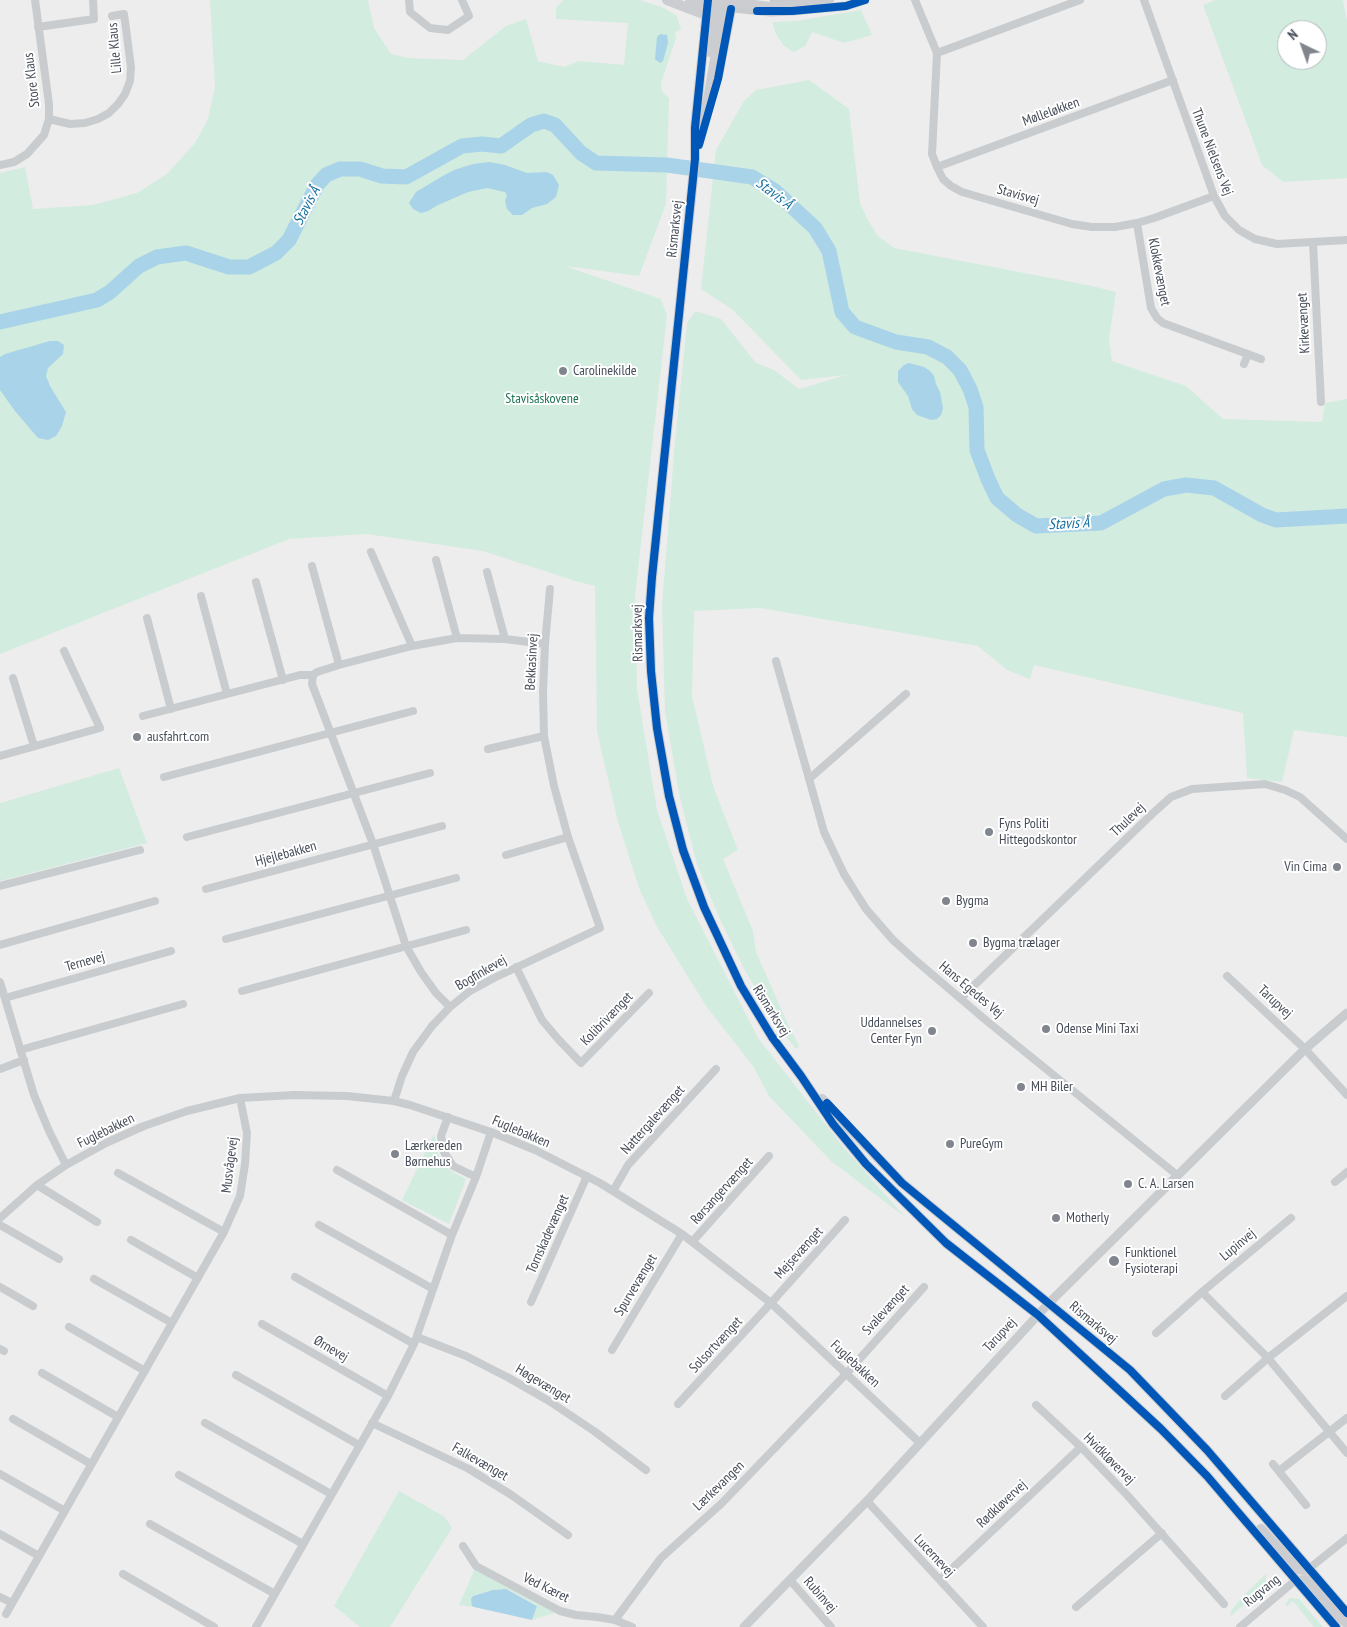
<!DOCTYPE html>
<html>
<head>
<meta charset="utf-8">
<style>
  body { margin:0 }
  #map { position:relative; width:1347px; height:1627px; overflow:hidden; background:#eeeded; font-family:"PT Sans Narrow",sans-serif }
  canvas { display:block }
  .north { position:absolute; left:1277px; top:20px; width:50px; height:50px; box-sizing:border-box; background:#fff; border:1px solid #b5b8bd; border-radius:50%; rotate:318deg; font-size:14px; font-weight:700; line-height:20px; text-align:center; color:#464d59 }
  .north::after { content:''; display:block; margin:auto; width:18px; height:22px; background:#81858d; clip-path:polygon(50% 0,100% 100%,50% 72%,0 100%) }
</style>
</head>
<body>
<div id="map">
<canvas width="1347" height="1627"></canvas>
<div class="north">N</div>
</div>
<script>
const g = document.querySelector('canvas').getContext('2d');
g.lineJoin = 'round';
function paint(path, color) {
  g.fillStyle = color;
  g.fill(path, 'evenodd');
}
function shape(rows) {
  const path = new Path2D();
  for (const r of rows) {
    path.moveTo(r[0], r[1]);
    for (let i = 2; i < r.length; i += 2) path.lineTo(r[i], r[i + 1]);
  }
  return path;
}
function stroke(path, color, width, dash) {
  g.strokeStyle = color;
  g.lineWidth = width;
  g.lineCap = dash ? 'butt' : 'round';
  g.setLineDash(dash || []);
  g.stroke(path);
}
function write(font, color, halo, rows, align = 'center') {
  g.font = font + ' "PT Sans Narrow",sans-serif';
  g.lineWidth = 4;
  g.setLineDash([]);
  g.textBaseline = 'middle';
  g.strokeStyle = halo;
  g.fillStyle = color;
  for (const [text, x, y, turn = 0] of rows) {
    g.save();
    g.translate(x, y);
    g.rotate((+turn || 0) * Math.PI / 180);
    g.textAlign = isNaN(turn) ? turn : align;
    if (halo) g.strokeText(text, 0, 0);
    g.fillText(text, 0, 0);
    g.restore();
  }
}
const green = shape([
  [210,0,368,0,374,28,391,54,408,58,463,60,506,26,526,19,538,61,564,67,578,61,624,65,628,23,556,19,556,8,563,0,640,0,662,7,676,15,681,29,675,32,676,38,661,83,662,91,669,98,666,204,639,276,565,266,661,299,667,316,635,596,637,689,657,810,687,899,758,1038,844,1148,905,1217,831,1161,769,1096,753,1066,706,1006,656,925,639,888,618,822,597,731,595,586,575,581,483,551,367,534,289,539,0,654,0,173,25,167,33,209,93,205,137,193,167,174,195,143,208,119,215,86],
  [1216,0,1343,0,1347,21,1347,178,1283,182,1262,165,1203,5],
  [1287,30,1317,30,1317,60,1287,60],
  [861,10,872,35,844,43,812,32,805,46,794,52,784,46,776,34,772,22,796,21],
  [809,80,849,109,860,203,868,220,878,236,894,248,1092,286,1116,292,1109,338,1112,361,1186,386,1223,419,1322,422,1325,403,1347,399,1347,737,1294,730,1282,782,1247,778,1243,713,1034,665,1030,679,1007,670,978,646,760,608,694,611,692,696,713,786,738,850,723,859,753,931,756,952,786,1020,799,1046,796,1049,784,1034,744,969,719,917,697,864,680,798,665,712,662,605,675,442,687,323,695,311,721,319,756,363,774,370,799,389,846,375,801,380,733,310,701,289,716,150,744,101,756,90],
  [119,768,147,843,0,881,0,803],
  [434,1134,438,1153,445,1167,456,1174,466,1179,449,1224,402,1200],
  [399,1491,445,1517,452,1528,390,1627,360,1627,334,1606],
  [476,1566,560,1611,532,1620,537,1605,506,1589,493,1590,473,1596,472,1605,474,1607,459,1605],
  [1266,1574,1266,1585,1231,1616,1230,1615,1231,1611,1243,1596],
  [1290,1598,1299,1599,1323,1627,1314,1627,1293,1601,1287,1606,1285,1604]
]);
const water = shape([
  [660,34,667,35,668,43,663,61,660,63,655,59,657,37],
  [490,162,505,165,527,173,547,172,553,175,559,185,556,197,547,204,532,208,522,215,513,215,507,209,505,201,507,196,505,192,487,188,468,192,438,205,428,211,421,213,413,209,409,203,416,192,441,177,454,170,473,164],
  [50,341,58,341,64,345,63,354,48,368,46,376,50,386,66,412,62,426,56,436,48,440,38,438,15,411,0,390,0,357,5,354],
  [909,363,924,367,930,371,934,376,936,384,940,392,943,408,941,415,937,419,931,420,917,415,912,409,908,396,898,382,898,371,904,365],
  [506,1589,537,1606,532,1620,474,1607,472,1606,471,1599,473,1596,493,1590]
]);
const river = shape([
  [0,322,97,300,110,292,139,266,157,257,186,253,229,267,249,267,276,253,289,240,317,185,326,175,340,169,360,169,382,176,406,177,462,146,482,144,501,146,531,125,544,121,555,125,581,153,596,163,667,165,752,177,775,191,815,228,829,251,842,312,855,327,896,342,928,347,947,357,960,370,970,389,976,407,977,450,988,479,997,498,1017,515,1036,526,1101,523,1164,489,1186,485,1214,488,1262,515,1276,520,1347,516]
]);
const minor = shape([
  [409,0,410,12,430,28,448,30,469,16,462,0],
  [915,0,937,53,932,154,937,167,943,179,951,186,962,192,1072,224,1092,227,1115,227,1137,223,1154,218,1214,196],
  [1144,0,1214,196,1225,216,1239,230,1255,239,1277,244,1347,240],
  [38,27,94,19,93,0],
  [937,53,1080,0],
  [49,119,70,124,85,123,98,119,109,113,118,104,125,94,130,81,131,67,124,14,112,16],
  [0,165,14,162,27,154,44,135,49,119,49,104,35,0],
  [937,167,1173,80],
  [1137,223,1151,308,1157,318,1163,323,1261,359],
  [1313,243,1321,402],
  [1244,364,1248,354],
  [371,552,412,646],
  [436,560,457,638],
  [312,566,339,665],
  [487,572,505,639],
  [256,582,283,680],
  [201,596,227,694],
  [147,618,171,709],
  [776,661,824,832,844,874,866,909,893,940,914,959,988,1022,1177,1175],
  [13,678,34,746],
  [143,716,300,675,313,675],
  [488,749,544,736],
  [0,756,100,728,64,651],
  [164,777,413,711],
  [809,779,906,694],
  [187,837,430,773],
  [506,855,568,837],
  [0,886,140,850],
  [206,889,442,826],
  [226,939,456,878],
  [0,945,155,901],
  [516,967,542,1020,558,1039,581,1063,649,993],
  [1227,976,1305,1049,1347,1095],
  [0,982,34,1095,49,1131,66,1165],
  [242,991,466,930],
  [5,998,171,951],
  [961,998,1152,814,1171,797,1192,789,1265,784,1285,790,1300,797,1347,839],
  [450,1007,436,993,421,972,406,946,373,844,312,684,313,675,317,672,339,665,412,646,457,638,505,639,545,644],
  [20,1050,183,1004],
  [0,1069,24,1060],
  [394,1101,402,1076,413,1052,432,1026,450,1007,470,991,494,978,600,928,568,837,554,786,544,736,543,692,545,644,550,589],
  [448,1117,441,1136,444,1152,453,1166,476,1177],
  [337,1170,452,1235],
  [118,1173,224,1232],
  [1335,1182,1347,1172],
  [37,1185,97,1222],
  [613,1191,628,1165,716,1069],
  [0,1218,37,1185,66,1165,108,1142,144,1126,187,1111,240,1098,294,1095,347,1096,394,1101,410,1105,491,1132,535,1150,600,1183,682,1234,771,1303,920,1443],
  [0,1225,59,1259],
  [319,1225,433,1289],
  [131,1240,198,1278],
  [692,1242,769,1156],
  [295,1277,414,1344],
  [94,1279,172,1323],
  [0,1287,33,1306],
  [1202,1292,1268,1358,1347,1453],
  [531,1302,587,1176],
  [262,1324,388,1396],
  [69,1327,145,1371],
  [1156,1333,1202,1292,1291,1218],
  [417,1337,466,1356,509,1378,549,1401,594,1431,646,1470],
  [0,1349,4,1351],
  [612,1350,682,1234],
  [42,1373,118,1417],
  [236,1375,359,1445],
  [1225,1396,1268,1358,1347,1296],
  [678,1404,771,1303,845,1220],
  [1036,1405,1081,1447,1127,1495,1224,1604],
  [13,1419,91,1464],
  [205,1423,331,1494],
  [372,1423,469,1469,510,1494,568,1535],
  [1273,1464,1306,1505],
  [1279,1471,1347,1418],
  [0,1474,65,1511],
  [179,1475,303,1544],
  [867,1501,983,1627],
  [150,1524,275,1594],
  [0,1534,39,1556],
  [463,1546,476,1566,560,1611,576,1615,597,1617,615,1620,632,1627],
  [1306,1571,1347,1538],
  [123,1574,214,1627],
  [790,1580,831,1627],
  [940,1580,1081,1447],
  [0,1597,12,1603],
  [1076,1607,1162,1533],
  [6,1614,224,1232,240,1196,245,1164,247,1133,240,1098],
  [615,1620,661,1558,722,1503,847,1373,924,1287],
  [256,1627,388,1396,414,1344,452,1235,476,1177,491,1132],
  [1240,1627,1297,1579]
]);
const tertiary = shape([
  [774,0,809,0],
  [725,7,770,12,792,11,846,6,865,0],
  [744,1627,867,1501,1049,1303,1305,1049,1347,1013]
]);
const secondary = shape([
  [667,0,706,15],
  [690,0,707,4,723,1,770,7,796,6,829,0],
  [708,0,695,128,695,159,652,577,649,618,651,671,657,728,669,796,683,850,704,907,741,986,772,1037,801,1076,833,1124,866,1164,946,1243,1038,1315,1161,1429,1207,1476,1336,1627],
  [710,52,713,23,713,0],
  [718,76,731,9],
  [699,141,707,105,721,24,723,0],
  [822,1099,902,1183,1130,1370,1207,1450,1347,1613],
  [1261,1529,1297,1569,1304,1570,1309,1568],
  [1295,1581,1306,1580,1347,1624]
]);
const cycleway = shape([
  [708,0,695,128,695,159,652,577,649,618,651,671,657,728,669,796,683,850,704,907,741,986,772,1037,801,1076,833,1124,866,1164,946,1243,1038,1315,1161,1429,1207,1476,1336,1627],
  [757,11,792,11,846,6,865,0],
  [699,145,718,79,731,9],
  [827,1103,902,1183,1130,1370,1207,1450,1347,1613]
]);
const markers = [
  [563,371,5,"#81858d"],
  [137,737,5,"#81858d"],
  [989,832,5,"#81858d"],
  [1337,867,5,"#81858d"],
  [946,901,5,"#81858d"],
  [973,943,5,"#81858d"],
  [1046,1029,5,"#81858d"],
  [932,1031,5,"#81858d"],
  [1021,1087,5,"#81858d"],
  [950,1144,5,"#81858d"],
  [395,1154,5,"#81858d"],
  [1128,1184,5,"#81858d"],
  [1056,1218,5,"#81858d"],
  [1114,1261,6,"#81858d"]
];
const streetNames = [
  ["Lille Klaus",115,48,-95],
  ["Store Klaus",32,80,-97],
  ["Mølleløkken",1051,112,-20],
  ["Thune Nielsens Vej",1212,152,69],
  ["Stavisvej",1018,195,16],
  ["Rismarksvej",675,229,-84],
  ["Klokkevænget",1159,272,79],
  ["Kirkevænget",1304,323,-93],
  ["Rismarksvej",638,633,-91],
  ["Bekkasinvej",532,662,-87],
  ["Thulevej",1128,820,-44],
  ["Hjejlebakken",286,854,-15],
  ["Ternevej",85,962,-16],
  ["Bogfinkevej",481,973,-30],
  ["Hans Egedes Vej",971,990,40],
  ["Tarupvej",1275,1002,43],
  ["Rismarksvej",771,1011,58],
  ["Kolibrivænget",607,1019,-46],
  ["Nattergalevænget",653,1120,-48],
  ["Fuglebakken",106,1131,-26],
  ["Fuglebakken",521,1132,23],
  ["Musvågevej",230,1165,-83],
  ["Rørsangervænget",722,1191,-48],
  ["Tornskadevænget",548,1234,-66],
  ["Lupinvej",1238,1245,-40],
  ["Mejsevænget",799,1253,-48],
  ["Spurvevænget",636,1285,-59],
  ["Svalevænget",886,1310,-48],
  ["Rismarksvej",1093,1323,40],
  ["Tarupvej",1000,1335,-47],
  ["Solsortvænget",716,1345,-47],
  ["Ørnevej",331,1349,30],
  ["Fuglebakken",855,1364,43],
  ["Høgevænget",543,1384,31],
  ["Hvidkløvervej",1109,1459,45],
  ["Falkevænget",480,1462,30],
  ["Lærkevangen",719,1486,-44],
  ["Rødkløvervej",1002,1504,-43],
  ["Lucernevej",934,1556,47],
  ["Ved Kæret",546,1588,26],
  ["Rugvang",1262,1591,-39],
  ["Rubinvej",820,1595,49]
];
const poiNames = [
  ["Carolinekilde",573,371],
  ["ausfahrt.com",147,737],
  ["Fyns Politi",999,824],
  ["Hittegodskontor",999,840],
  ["Vin Cima",1327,867,"right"],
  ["Bygma",956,901],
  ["Bygma trælager",983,943],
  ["Uddannelses",922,1023,"right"],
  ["Center Fyn",922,1039,"right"],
  ["Odense Mini Taxi",1056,1029],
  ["MH Biler",1031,1087],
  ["PureGym",960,1144],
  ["Lærkereden",405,1146],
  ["Børnehus",405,1162],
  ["C. A. Larsen",1138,1184],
  ["Motherly",1066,1218],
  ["Funktionel",1125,1253],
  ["Fysioterapi",1125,1269]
];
const parkNames = [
  ["Stavisåskovene",542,399]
];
const waterNames = [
  ["Stavis Å",774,194,37],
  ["Stavis Å",307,206,-62],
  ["Stavis Å",1069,524,-3]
];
paint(green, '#d2ecdf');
paint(water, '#a9d3e8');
stroke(river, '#a9d3e8', 15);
stroke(minor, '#c9ccce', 8);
stroke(tertiary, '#c9ccce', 9);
stroke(secondary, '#cbcdd0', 10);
stroke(cycleway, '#0057b8', 8);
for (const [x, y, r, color] of markers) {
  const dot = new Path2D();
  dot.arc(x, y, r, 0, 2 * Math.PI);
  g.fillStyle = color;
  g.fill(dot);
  stroke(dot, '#fff', 2);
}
write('14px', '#464d59', '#fff', streetNames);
write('14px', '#464d59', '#fff', poiNames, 'left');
write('14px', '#1c7553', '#fff', parkNames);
write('italic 15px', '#146f9d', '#fff', waterNames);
</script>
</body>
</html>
